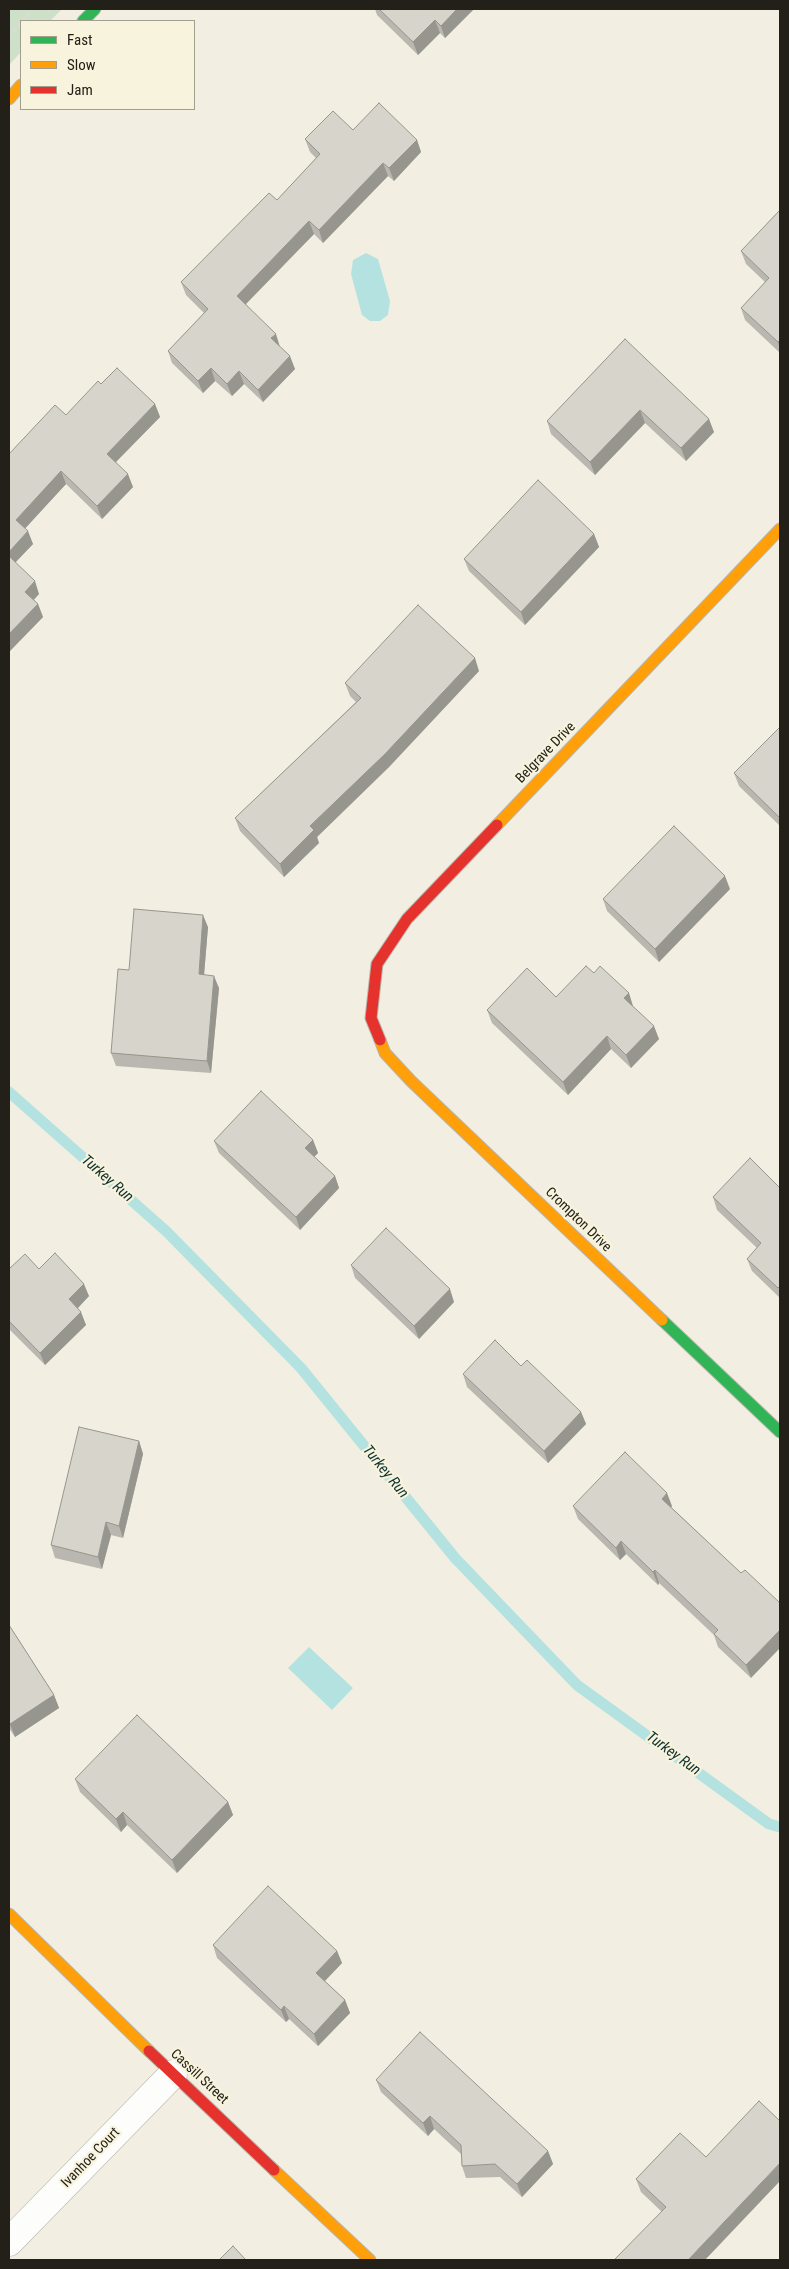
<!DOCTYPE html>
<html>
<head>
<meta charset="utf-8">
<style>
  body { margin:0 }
  #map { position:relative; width:789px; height:2269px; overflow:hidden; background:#f2efe2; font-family:"Roboto Condensed",sans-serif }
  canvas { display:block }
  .frame { position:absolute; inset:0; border:10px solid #222018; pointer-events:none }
  .legend { position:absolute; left:20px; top:20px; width:175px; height:90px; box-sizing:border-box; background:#f8f3dc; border:1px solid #a29f8e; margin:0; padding:6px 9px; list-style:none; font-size:15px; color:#222018 }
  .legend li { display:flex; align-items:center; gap:10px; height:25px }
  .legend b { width:25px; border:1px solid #a29f8e }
</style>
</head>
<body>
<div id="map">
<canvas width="789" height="2269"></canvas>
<div class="frame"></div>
<ul class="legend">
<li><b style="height:6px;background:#30b455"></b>Fast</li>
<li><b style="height:6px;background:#ff9f0a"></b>Slow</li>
<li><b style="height:6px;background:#e5322d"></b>Jam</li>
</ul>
</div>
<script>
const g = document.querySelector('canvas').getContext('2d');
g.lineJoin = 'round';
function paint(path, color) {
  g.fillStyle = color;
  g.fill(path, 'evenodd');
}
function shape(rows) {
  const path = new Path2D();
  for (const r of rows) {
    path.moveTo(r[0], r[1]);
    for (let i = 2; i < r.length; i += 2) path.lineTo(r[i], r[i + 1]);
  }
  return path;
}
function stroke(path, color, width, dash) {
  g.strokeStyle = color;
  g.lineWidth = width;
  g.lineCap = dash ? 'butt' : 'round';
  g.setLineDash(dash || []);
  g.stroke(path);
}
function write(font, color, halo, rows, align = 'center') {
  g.font = font + ' "Roboto Condensed",sans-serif';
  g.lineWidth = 4.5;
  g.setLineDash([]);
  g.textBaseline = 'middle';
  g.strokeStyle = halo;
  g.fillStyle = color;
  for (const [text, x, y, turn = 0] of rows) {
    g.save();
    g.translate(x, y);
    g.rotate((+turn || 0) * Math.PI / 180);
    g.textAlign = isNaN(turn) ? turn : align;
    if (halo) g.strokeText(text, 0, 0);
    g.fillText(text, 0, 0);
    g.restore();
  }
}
const green = shape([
  [9,9,62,9,50,21,21,21,21,52,9,65]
]);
const water = shape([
  [366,253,378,259,390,301,388,315,380,321,370,321,362,315,351,274,353,260],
  [309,1647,353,1688,332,1710,288,1668]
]);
const stream = shape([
  [9,1092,166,1231,301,1368,455,1558,577,1685,769,1824,780,1827]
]);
const path = shape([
  [23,21,34,9],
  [9,36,21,23]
]);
const street = shape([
  [9,2242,173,2074]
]);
const fast = shape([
  [83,21,95,9],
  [662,1320,780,1432]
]);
const slow = shape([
  [9,99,21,85],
  [497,825,780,529],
  [380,1040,385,1053,411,1081,662,1320],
  [9,1914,149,2051],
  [274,2170,370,2260]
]);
const jam = shape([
  [380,1040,371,1018,377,964,407,919,497,825],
  [149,2051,274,2170]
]);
const wall = shape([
  [375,9,474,9,445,38,440,33,418,55,377,15],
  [353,130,417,140,421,152,394,181,388,176,323,243,314,234,246,304,280,347,295,369,263,402,244,384,232,396,215,381,203,393,172,363,168,351,204,313,186,295,181,282,277,200,316,158,310,152,305,139],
  [780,210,780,353,745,320,741,308,765,282,746,264,741,251],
  [625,339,714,432,686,461,645,423,595,475,551,434,547,421],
  [101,384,155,404,160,417,116,462,133,487,102,519,66,484,25,528,33,544,15,563,39,594,34,600,38,604,43,617,9,652,9,454,66,415],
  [594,534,599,547,525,625,469,571,464,559],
  [479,671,389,767,317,837,319,843,284,877,240,831,235,818,356,702,350,696,345,683],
  [780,727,780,826,739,786,734,773],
  [730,889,659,962,607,911,603,899],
  [208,927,204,975,219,988,211,1073,116,1066,111,1053,129,970],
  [594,973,633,1006,633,1007,659,1039,631,1068,611,1049,568,1095,492,1023,487,1010,556,997],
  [313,1140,318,1153,314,1157,335,1176,339,1188,300,1230,219,1153,214,1141],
  [780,1188,780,1298,752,1271,747,1259,757,1248,717,1210,713,1197],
  [351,1265,454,1302,419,1339,355,1278],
  [9,1269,39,1269,89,1296,78,1308,86,1325,45,1365,9,1329],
  [521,1366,581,1412,586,1424,548,1463,467,1387,463,1374],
  [139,1441,143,1454,123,1538,111,1535,102,1569,55,1558,51,1545],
  [573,1506,672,1506,671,1507,741,1573,751,1678,718,1647,714,1635,659,1583,658,1585,626,1554,620,1560,578,1519],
  [9,1625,54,1695,59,1708,15,1737,9,1728],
  [75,1779,228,1802,233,1815,177,1873,127,1825,121,1832,80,1792],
  [213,1945,337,1951,342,1963,325,1981,345,2000,350,2013,318,2046,289,2019,286,2022,217,1958],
  [376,2080,548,2151,553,2164,522,2197,500,2177,466,2178,462,2166,461,2154,434,2129,428,2136,381,2092],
  [680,2133,705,2260,661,2211,641,2192,636,2179]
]);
const shadedWall = shape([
  [457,9,474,9,445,38,441,26],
  [435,20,440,33,418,55,413,42],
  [417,140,421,152,394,181,389,168],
  [383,163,388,176,323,243,319,230],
  [309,221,314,234,241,309,237,296],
  [276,334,280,347,271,338],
  [780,340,780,350,778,342],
  [290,356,295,369,263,402,258,390],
  [211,368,215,381,203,393,198,381],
  [239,371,244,384,232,396,227,384],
  [155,404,160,417,111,467,107,454],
  [640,410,645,423,595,475,590,462],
  [709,419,714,432,686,461,681,448],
  [61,471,66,484,21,533,16,520],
  [128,474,133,487,102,519,97,506],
  [28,531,33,544,11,567,9,560,9,552],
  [594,534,599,547,525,625,521,612],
  [35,581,39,594,29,604,25,592],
  [38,604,43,617,9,652,9,634],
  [475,658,479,671,389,767,317,837,319,843,284,877,280,864,310,826],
  [725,876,730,889,659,962,655,949],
  [203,915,208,927,203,987,199,974],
  [214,976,219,988,211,1073,207,1061],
  [629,993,633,1006,629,1011,624,998],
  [654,1026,659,1039,631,1068,626,1055],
  [607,1036,611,1049,568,1095,563,1082],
  [313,1140,318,1153,310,1161,305,1148],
  [335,1176,339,1188,300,1230,296,1217],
  [84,1284,89,1296,74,1312,69,1299],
  [450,1289,454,1302,419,1339,414,1326],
  [81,1312,86,1325,45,1365,40,1353],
  [581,1412,586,1424,548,1463,544,1451],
  [139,1441,143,1454,123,1538,119,1526],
  [667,1493,672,1506,667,1512,662,1499],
  [106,1522,111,1535,102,1569,98,1557],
  [621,1541,626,1554,620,1560,616,1548],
  [655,1570,659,1583,658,1585,653,1572],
  [780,1630,780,1648,751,1678,746,1665],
  [54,1695,59,1708,15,1737,10,1724],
  [228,1802,233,1815,177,1873,172,1860],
  [123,1812,127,1825,121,1832,116,1819],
  [337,1951,342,1963,321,1985,316,1973],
  [345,2000,350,2013,318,2046,314,2034],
  [284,2006,289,2019,286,2022,281,2010],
  [430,2116,434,2129,428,2136,423,2123],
  [548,2151,553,2164,522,2197,517,2184],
  [780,2163,780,2181,705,2260,688,2260]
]);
const building = shape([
  [379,9,457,9,441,26,435,20,413,42,379,9],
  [379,103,417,140,389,168,383,163,319,230,309,221,237,296,276,334,271,338,290,356,258,390,239,371,227,384,211,368,198,381,168,351,208,309,181,282,269,193,277,200,320,154,305,139,333,111,353,130,379,103],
  [780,210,780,340,778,342,741,308,769,278,741,251,780,210],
  [625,339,709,419,681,448,640,410,590,462,547,421,625,339],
  [117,368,155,404,107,454,128,474,97,506,61,471,16,520,28,531,9,552,9,454,55,405,66,415,98,381,101,384,117,368],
  [538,480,594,534,521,612,464,559,538,480],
  [9,556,35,581,25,592,38,604,9,634,9,556],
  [418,605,475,658,385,754,310,826,314,830,280,864,235,818,361,698,345,683,418,605],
  [780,727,780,818,734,773,780,727],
  [674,826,725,876,655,949,603,899,674,826],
  [134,909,203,915,199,974,214,976,207,1061,111,1053,118,969,129,970,134,909],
  [586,966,594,973,600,966,629,993,624,998,654,1026,626,1055,607,1036,563,1082,487,1010,527,968,556,997,586,966],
  [261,1091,313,1140,305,1148,335,1176,296,1217,214,1141,261,1091],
  [750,1158,780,1188,780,1286,778,1288,747,1259,761,1243,713,1197,750,1158],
  [386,1228,450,1289,414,1326,351,1265,386,1228],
  [55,1253,84,1284,69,1299,81,1312,40,1353,9,1321,9,1269,25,1254,39,1269,55,1253],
  [495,1340,521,1366,527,1360,581,1412,544,1451,463,1374,495,1340],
  [79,1427,139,1441,119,1526,106,1522,98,1557,51,1545,79,1427],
  [625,1452,667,1493,662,1499,741,1573,745,1570,780,1603,780,1630,746,1665,714,1634,718,1630,655,1570,653,1572,621,1541,616,1548,573,1506,625,1452],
  [9,1625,54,1695,10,1724,9,1722,9,1625],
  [137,1715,228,1802,172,1860,123,1812,116,1819,75,1779,137,1715],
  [268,1886,337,1951,316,1973,345,2000,314,2034,284,2006,281,2010,213,1945,268,1886],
  [420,2032,548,2151,517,2184,495,2164,462,2166,461,2145,430,2116,423,2123,376,2080,420,2032],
  [759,2101,780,2121,780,2163,688,2260,614,2260,666,2207,636,2179,680,2133,706,2157,759,2101],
  [233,2246,246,2260,219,2260,233,2246]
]);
const streetNames = [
  ["Belgrave Drive",546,753,-46],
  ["Crompton Drive",578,1220,44],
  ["Cassill Street",199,2077,43],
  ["Ivanhoe Court",91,2158,-46]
];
const waterNames = [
  ["Turkey Run",107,1179,41],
  ["Turkey Run",385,1472,51],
  ["Turkey Run",673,1754,36]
];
paint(green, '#cee0c7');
paint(water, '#b4e2e0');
stroke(stream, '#b4e2e0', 11);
stroke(street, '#b8b6ac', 29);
stroke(fast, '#b8b6ac', 13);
stroke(slow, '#b8b6ac', 13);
stroke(jam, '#b8b6ac', 13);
stroke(path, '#dbdbd7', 3, [4, 2.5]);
stroke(street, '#fdfdfb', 28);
stroke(fast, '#30b455', 11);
stroke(slow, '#ff9f0a', 11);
stroke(jam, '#e5322d', 11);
paint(wall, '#b9b7af');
paint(shadedWall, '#96958e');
paint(building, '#d7d5cb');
stroke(building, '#96958e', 1);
write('14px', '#222018', '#f8f3dc', streetNames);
write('italic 15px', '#0d3031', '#f8f3dc', waterNames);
</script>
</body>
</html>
